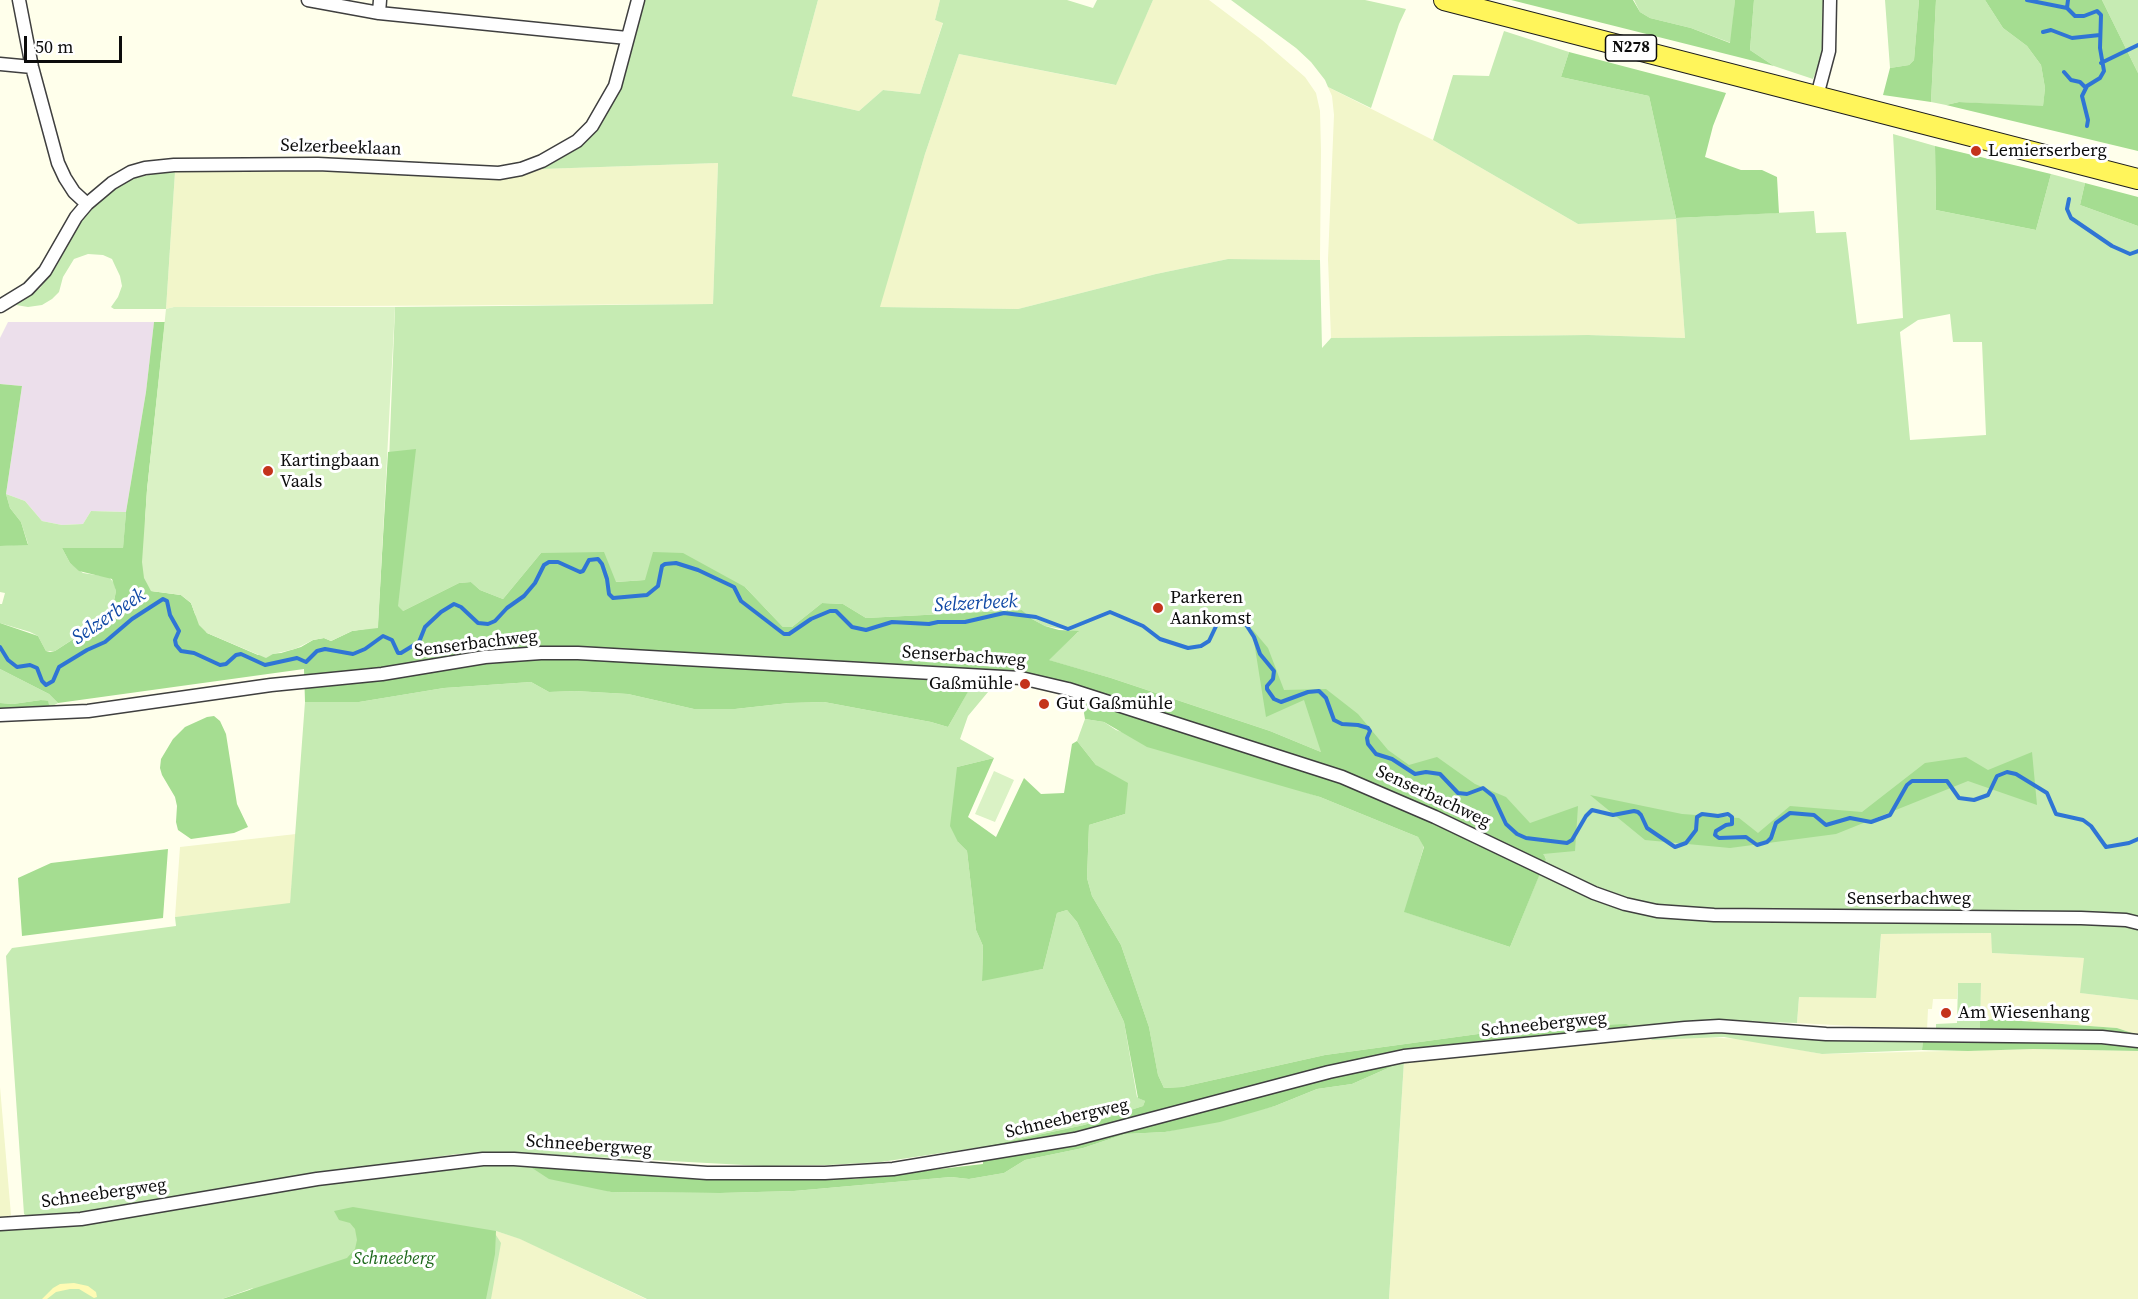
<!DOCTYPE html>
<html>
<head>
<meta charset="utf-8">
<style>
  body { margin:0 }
  #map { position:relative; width:2138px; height:1299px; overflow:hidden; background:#ffffeb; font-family:"Source Serif 4",serif }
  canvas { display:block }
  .scale { position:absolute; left:24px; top:36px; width:98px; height:27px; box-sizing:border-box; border:3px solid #0c0c0c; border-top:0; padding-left:8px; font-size:18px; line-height:21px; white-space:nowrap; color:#0c0c0c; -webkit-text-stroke:4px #fff; paint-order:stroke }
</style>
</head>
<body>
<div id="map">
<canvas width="2138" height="1299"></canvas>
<div class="scale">50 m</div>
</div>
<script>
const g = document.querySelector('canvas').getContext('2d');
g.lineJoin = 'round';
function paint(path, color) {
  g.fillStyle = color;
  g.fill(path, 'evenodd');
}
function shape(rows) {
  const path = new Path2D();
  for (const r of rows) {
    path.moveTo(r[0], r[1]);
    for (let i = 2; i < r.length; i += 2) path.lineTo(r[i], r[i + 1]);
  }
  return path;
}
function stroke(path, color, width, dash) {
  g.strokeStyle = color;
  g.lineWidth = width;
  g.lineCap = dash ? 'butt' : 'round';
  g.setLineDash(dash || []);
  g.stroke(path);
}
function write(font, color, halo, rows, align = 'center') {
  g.font = font + ' "Source Serif 4",serif';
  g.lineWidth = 6;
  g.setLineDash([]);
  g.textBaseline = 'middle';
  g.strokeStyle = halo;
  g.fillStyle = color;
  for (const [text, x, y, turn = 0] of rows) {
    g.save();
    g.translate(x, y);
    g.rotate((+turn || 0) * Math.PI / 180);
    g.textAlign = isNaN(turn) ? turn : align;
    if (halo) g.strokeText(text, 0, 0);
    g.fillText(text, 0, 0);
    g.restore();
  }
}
const industrial = shape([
  [8,322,154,322,146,392,126,512,91,511,83,524,62,525,42,521,25,501,6,494,22,386,0,384,0,338]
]);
const farmland = shape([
  [818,0,940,0,935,20,943,22,920,94,883,90,859,111,792,96],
  [1153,0,1209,0,1262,40,1305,77,1316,93,1320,111,1321,151,1320,260,1228,259,1156,274,1018,309,879,307,925,154,959,54,1115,85],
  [1328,87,1433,140,1578,224,1676,218,1685,338,1588,335,1331,338,1328,259,1334,115,1332,96],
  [718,163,713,304,174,307,166,309,175,172,294,170,488,179,516,177,542,169],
  [296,834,290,904,175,917,180,847],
  [1991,933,1993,953,2085,958,2081,993,2138,1000,2138,1035,2117,1028,1994,1019,1980,1021,1981,983,1958,983,1957,999,1933,999,1932,1009,1928,1009,1927,1030,1797,1023,1799,997,1879,963,1881,934],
  [1699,1037,1743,1039,1822,1054,2033,1049,2138,1051,2138,1299,1389,1299,1404,1061,1584,1042],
  [0,1087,11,1215,7,1219,0,1219],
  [496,1231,521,1239,646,1299,486,1299,495,1254]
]);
const green = shape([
  [643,0,818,0,792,96,859,111,883,90,920,94,943,23,935,20,940,0,1067,0,1093,8,1097,0,1153,0,1116,85,959,54,925,154,880,307,1018,309,1156,274,1228,259,1320,260,1322,348,1331,338,1588,335,1685,338,1676,219,1578,224,1433,140,1453,75,1489,76,1504,31,1569,52,1561,77,1649,96,1676,218,1814,211,1816,233,1846,232,1857,324,1903,318,1893,134,1935,146,1936,210,2036,230,2051,174,2085,183,2080,205,2138,226,2138,1000,2080,993,2084,958,1992,953,1991,933,1881,934,1876,998,1799,997,1797,1023,1705,1020,1635,1028,1500,1031,1325,1055,1182,1087,1164,1088,1158,1075,1149,1027,1121,945,1092,896,1087,878,1089,825,1125,814,1096,765,1077,741,1085,719,1104,722,1116,730,1320,797,1418,837,1424,846,1405,912,1510,947,1546,858,1321,752,1270,731,1111,678,1048,660,1078,632,1045,626,1032,619,1022,610,866,618,843,604,822,603,792,627,783,627,745,587,645,580,615,582,541,553,503,599,480,590,471,582,459,583,403,611,383,615,395,307,713,304,718,163,542,169,579,146,600,122,614,100,632,49],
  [1950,314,1953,342,1982,342,1986,435,1910,440,1900,332,1918,320],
  [1231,0,1365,0,1406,9,1399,24,1371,108,1328,87,1325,80,1311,62,1296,48],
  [1634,0,1735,0,1731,43,1691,28,1650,18,1640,12],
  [1754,0,1827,0,1822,55,1813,79,1774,66,1750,50],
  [1885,0,1919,0,1914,60,1909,65,1890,68],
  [1936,0,1985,0,2003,28,2027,46,2041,65,2045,88,2043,107,1959,102,1946,105,1931,102],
  [2102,0,2138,0,2138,73],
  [161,172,175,172,166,309,114,309,111,307,118,297,122,286,120,276,112,259,103,255,88,254,74,259,63,277,59,292,52,299,42,305,28,307,16,305,40,288,57,265,80,222,102,198,128,180],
  [6,494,25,501,42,521,62,525,83,524,91,511,126,512,123,549,62,548,70,563,83,573,109,577,114,583,116,591,114,601,102,620,55,651,46,651,38,636,30,632,0,623,0,604,2,604,5,593,0,592,0,546,28,544,21,522,10,508],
  [0,669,49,694,58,703,49,708,49,703,41,700,13,704,0,703],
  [975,679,985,680,993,686,968,716,960,739,994,758,957,767,958,842,967,851,976,930,983,946,982,980,1043,969,1057,913,1067,910,1077,922,1124,1022,1137,1097,1145,1101,1143,1106,1084,1125,982,1147,881,1162,828,1165,763,1166,503,1152,457,1154,302,1176,78,1215,28,1218,24,1214,6,956,12,948,176,926,175,917,290,903,305,702,359,702,444,688,531,682,549,692,575,691,628,694,694,709,735,709,789,703,824,702,931,722,948,727],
  [1958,983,1981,983,1980,1031,1936,1029,1936,1024,1957,1023],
  [1716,1030,1923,1039,1922,1050,1822,1054,1724,1037,1651,1040,1655,1036],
  [1404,1061,1389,1299,647,1299,520,1239,496,1231,494,1232,501,1243,491,1299,236,1299,253,1288,222,1299,0,1299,0,1229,479,1162,526,1164,611,1192,720,1193,794,1191,951,1177,969,1179,1004,1173,1025,1160,1083,1148,1125,1134,1165,1132,1275,1106,1317,1089,1352,1084]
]);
const forest = shape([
  [1511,0,1633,0,1640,12,1650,18,1691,28,1730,43,1735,0,1754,0,1750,50,1774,66],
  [1919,0,1936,0,1931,102,1883,95,1890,68,1909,65,1914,60],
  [1985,0,2102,0,2138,73,2138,151,1946,105,1959,102,2043,106,2045,88,2041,65,2027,46,2003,28],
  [1569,52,1726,93,1713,126,1705,157,1741,170,1762,170,1777,177,1779,213,1676,218,1649,96,1561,77],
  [1935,146,2051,174,2036,230,1936,210],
  [2085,183,2138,197,2138,226,2080,205],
  [154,322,165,322,147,490,145,522,151,591,181,595,191,603,195,614,207,633,258,655,281,653,301,647,313,640,324,638,331,641,352,631,365,629,378,622,388,452,416,449,398,606,403,611,459,583,471,582,480,590,503,599,541,553,604,552,616,582,645,580,653,552,683,553,745,587,783,627,792,627,822,603,843,604,866,618,1022,610,1032,619,1045,626,1059,630,1079,631,1049,660,1111,678,1270,731,1321,752,1304,700,1266,717,1252,629,1268,648,1284,690,1326,689,1358,714,1388,750,1409,765,1437,757,1475,784,1506,797,1530,823,1578,806,1575,851,1543,854,1546,859,1510,947,1404,912,1424,847,1418,837,1320,797,1147,747,1104,722,1085,719,1084,713,1089,690,1024,673,981,669,948,727,931,722,824,702,789,703,735,709,694,709,628,694,575,691,549,692,531,682,444,688,359,702,305,702,304,669,58,703,49,694,0,669,0,623,38,636,46,651,50,652,55,651,95,625,110,609,114,601,116,591,112,579,79,571,70,563,62,548,123,548,126,512,146,392],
  [0,384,22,386,6,494,10,508,21,522,28,545,0,546],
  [41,700,48,701,50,707,47,709,0,712,0,703,13,704],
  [214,716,220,721,226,734,237,804,248,827,234,833,191,839,178,830,176,822,177,806,175,797,162,775,160,768,161,759,173,739,185,727,207,717],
  [1077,741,1096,765,1128,783,1125,814,1089,825,1087,878,1092,896,1121,945,1149,1027,1158,1075,1164,1088,1182,1087,1325,1055,1500,1031,1626,1024,1635,1028,1637,1039,1584,1042,1404,1061,1352,1084,1317,1089,1275,1106,1220,1122,1165,1132,1125,1134,1083,1148,1025,1160,1004,1173,969,1179,951,1177,794,1191,720,1193,611,1192,549,1179,526,1164,708,1178,854,1179,983,1164,982,1147,1084,1125,1143,1106,1145,1101,1138,1098,1124,1022,1077,922,1067,910,1057,913,1043,969,982,981,983,946,976,930,967,851,958,842,950,826,957,767,994,758,968,817,996,837,1024,778,1041,794,1064,793,1072,744],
  [2032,752,2037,805,1968,781,1836,834,1730,848,1645,840,1590,795,1682,814,1739,818,1758,833,1790,806,1862,812,1925,763,1966,757,1988,770],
  [168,849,163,918,22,936,18,878,51,863],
  [1994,1019,2117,1028,2138,1035,2138,1051,2033,1049,1968,1051,1922,1050,1923,1039,1980,1039,1980,1021],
  [353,1207,496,1231,495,1254,486,1299,222,1299,347,1258,355,1249,357,1240,355,1229,350,1223,339,1220,334,1211]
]);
const sand = shape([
  [74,1283,88,1286,96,1292,97,1297,94,1298,79,1289,70,1289,56,1292,47,1299,42,1299,53,1288,60,1284]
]);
const pitch = shape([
  [174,307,395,307,378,628,352,631,331,641,324,638,313,640,295,649,273,654,266,658,207,633,199,625,191,603,181,595,151,591,144,578,142,562,147,490,166,309],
  [994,771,1014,780,995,822,975,814]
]);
const stream = shape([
  [2027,0,2067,8],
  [2068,0,2067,8,2075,16,2084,16,2097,11,2101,15,2100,48,2104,71,2100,78,2087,86,2082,96,2088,120,2087,126],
  [2043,32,2051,30,2072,38,2100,35],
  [2101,63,2138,45],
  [2064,72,2071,80,2080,82,2086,88],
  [2069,199,2067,209,2071,218,2112,246,2130,254,2138,251],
  [0,647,8,660,17,667,30,665,37,668,42,681,46,685,53,681,59,667,87,650,105,642,132,619,163,599,167,601,170,615,179,631,175,640,176,645,181,651,194,653,220,665,226,664,236,655,241,654,265,665,297,658,306,662,317,651,325,649,353,654,365,649,383,636,392,640,398,653,401,653,419,642,425,627,441,612,454,604,461,607,478,623,488,624,495,621,507,608,524,596,535,583,544,565,549,562,558,562,580,572,583,571,589,560,598,559,602,564,607,579,609,594,613,598,647,595,658,586,662,566,665,564,676,563,698,570,734,587,741,601,784,634,789,634,811,619,830,611,836,611,852,627,866,630,892,622,929,624,938,622,965,622,1004,613,1036,617,1068,629,1110,612,1143,626,1160,639,1188,648,1201,646,1209,641,1218,622,1234,619,1240,620,1245,623,1254,637,1260,654,1274,671,1273,679,1267,686,1267,689,1274,699,1281,702,1308,692,1319,691,1326,698,1334,720,1342,724,1358,725,1368,728,1370,731,1367,738,1368,744,1376,754,1392,759,1415,774,1426,772,1440,774,1458,793,1467,794,1483,788,1493,796,1506,824,1517,834,1526,838,1567,843,1572,840,1586,816,1592,810,1613,815,1634,811,1638,812,1641,815,1647,828,1675,847,1686,843,1696,830,1697,817,1702,814,1718,816,1728,814,1732,817,1732,824,1726,825,1716,831,1715,835,1719,838,1746,837,1757,845,1767,842,1771,838,1776,823,1790,813,1814,815,1826,825,1850,818,1871,822,1890,815,1907,785,1912,781,1947,781,1959,798,1974,800,1988,795,1997,776,2007,772,2016,774,2047,793,2056,814,2083,820,2091,826,2106,847,2129,843,2138,839]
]);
const minor = shape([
  [19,0,32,67,58,163,65,178,74,192,87,204],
  [308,0,379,13,627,38],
  [379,13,380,0],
  [0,64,32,67],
  [1817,96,1829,51,1830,0],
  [0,306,28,289,45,271,76,217,87,204,112,183,131,172,145,168,174,165,318,164,499,173,521,169,542,161,577,141,592,126,615,86,638,0],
  [0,715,88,711,271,685,382,674,485,657,541,653,578,653,1021,678,1068,689,1342,777,1435,817,1594,893,1625,904,1657,911,1714,915,2081,918,2126,920,2138,923],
  [0,1224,81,1219,317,1179,483,1159,514,1159,707,1173,825,1173,893,1169,1075,1139,1329,1072,1404,1056,1685,1028,1719,1026,1826,1034,2102,1037,2138,1041]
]);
const primary = shape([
  [1444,0,2138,179]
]);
const markers = [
  [1976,151,6,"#c4331c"],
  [268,471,6,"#c4331c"],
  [1158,608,6,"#c4331c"],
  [1025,684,6,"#c4331c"],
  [1044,704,6,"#c4331c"],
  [1946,1013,6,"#c4331c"]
];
const shields = [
  [1631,48,51]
];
const shieldNames = [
  ["N278",1631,48]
];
const streetNames = [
  ["Selzerbeeklaan",341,148,2],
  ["Senserbachweg",476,644,-7],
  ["Senserbachweg",964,657,4],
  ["Senserbachweg",1433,797,25],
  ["Senserbachweg",1909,899],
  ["Schneebergweg",1544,1025,-6],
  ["Schneebergweg",1067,1119,-13],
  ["Schneebergweg",589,1146,4],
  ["Schneebergweg",104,1194,-8]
];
const poiNames = [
  ["Lemierserberg",1988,151],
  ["Kartingbaan",280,461],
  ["Vaals",280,482],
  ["Parkeren",1170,598],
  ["Aankomst",1170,619],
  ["Gaßmühle",1013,684,"right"],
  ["Gut Gaßmühle",1056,704],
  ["Am Wiesenhang",1958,1013]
];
const parkNames = [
  ["Schneeberg",394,1259]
];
const waterNames = [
  ["Selzerbeek",976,604,-3],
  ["Selzerbeek",109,617,-34]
];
paint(industrial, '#ecdfeb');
paint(farmland, '#f2f6ca');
paint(green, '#c6ebb3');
paint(forest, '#a5dd91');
paint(sand, '#fefbb4');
paint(pitch, '#daf2c5');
stroke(stream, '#2f75d5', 4);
stroke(minor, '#3f3f3f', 15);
stroke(primary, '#1d1d1d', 22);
stroke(minor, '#fff', 12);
stroke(primary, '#fff55b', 20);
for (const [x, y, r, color] of markers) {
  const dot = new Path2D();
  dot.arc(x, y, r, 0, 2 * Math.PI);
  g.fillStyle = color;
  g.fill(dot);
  stroke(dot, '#fff', 2);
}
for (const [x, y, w] of shields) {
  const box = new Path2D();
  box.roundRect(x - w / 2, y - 13, w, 26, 4.5);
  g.fillStyle = '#fff';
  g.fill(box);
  stroke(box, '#0c0c0c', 1.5);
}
write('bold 16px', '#0c0c0c', null, shieldNames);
write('18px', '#0c0c0c', '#fff', streetNames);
write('18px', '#0c0c0c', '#fff', poiNames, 'left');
write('italic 18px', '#1b6719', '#fff', parkNames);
write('italic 20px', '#0f48a5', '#fff', waterNames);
</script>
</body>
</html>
